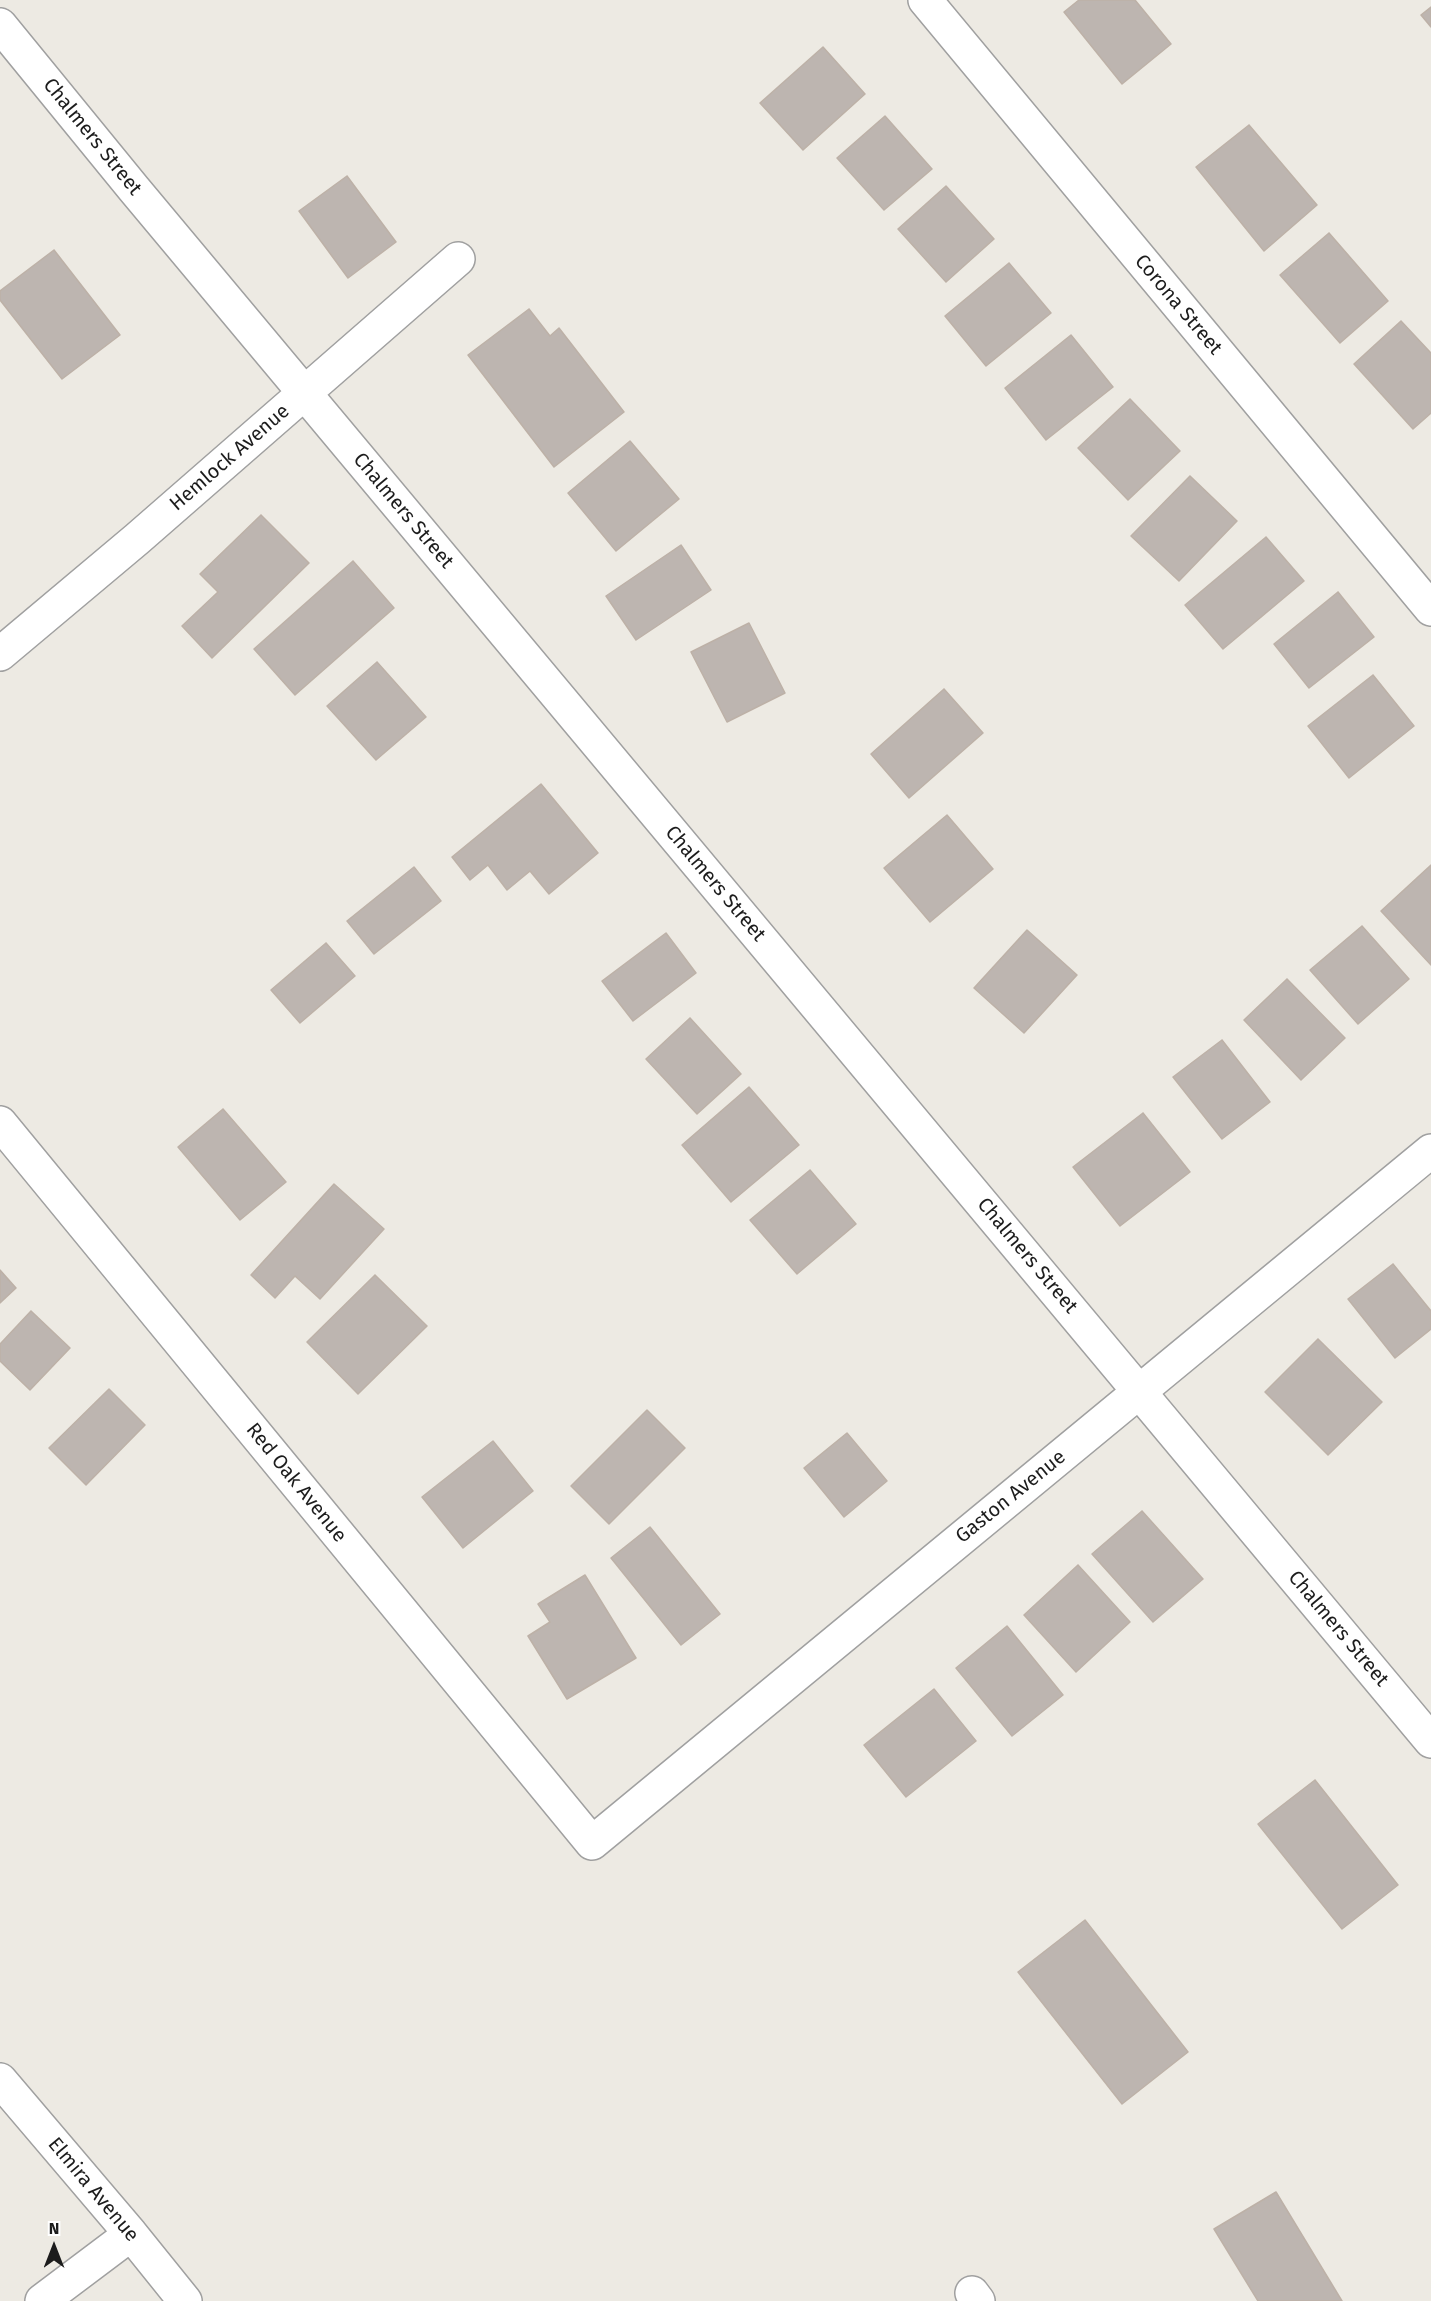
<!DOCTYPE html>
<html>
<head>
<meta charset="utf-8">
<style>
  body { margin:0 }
  #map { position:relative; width:1431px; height:2301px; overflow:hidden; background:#edeae3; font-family:"Fira Sans",sans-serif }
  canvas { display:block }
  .north { position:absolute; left:24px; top:2217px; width:60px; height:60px; -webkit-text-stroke:4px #fff; paint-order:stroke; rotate:0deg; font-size:16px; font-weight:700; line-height:24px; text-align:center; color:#1c1c1c }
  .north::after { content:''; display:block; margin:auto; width:21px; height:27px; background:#1c1c1c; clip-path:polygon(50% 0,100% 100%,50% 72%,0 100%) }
</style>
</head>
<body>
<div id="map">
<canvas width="1431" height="2301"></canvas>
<div class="north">N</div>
</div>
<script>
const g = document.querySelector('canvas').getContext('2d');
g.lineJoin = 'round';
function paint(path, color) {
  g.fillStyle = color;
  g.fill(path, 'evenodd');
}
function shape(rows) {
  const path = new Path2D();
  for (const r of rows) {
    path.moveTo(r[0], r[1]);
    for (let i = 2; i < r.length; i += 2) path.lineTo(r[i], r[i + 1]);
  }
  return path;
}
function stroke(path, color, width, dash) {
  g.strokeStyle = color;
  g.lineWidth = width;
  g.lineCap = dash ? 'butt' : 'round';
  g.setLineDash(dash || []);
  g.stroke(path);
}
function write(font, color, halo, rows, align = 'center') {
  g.font = font + ' "Fira Sans",sans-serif';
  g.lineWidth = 6;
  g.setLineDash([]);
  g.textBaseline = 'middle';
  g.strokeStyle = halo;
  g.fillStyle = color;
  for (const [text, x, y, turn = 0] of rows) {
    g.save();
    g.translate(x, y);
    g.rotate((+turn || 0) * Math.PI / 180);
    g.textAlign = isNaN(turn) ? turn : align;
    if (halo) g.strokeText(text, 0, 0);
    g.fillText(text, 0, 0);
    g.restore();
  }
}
const building = shape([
  [1079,0,1135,0,1171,44,1122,84,1064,12,1079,0],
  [1431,7,1431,27,1421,15,1431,7],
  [823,47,865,94,803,150,760,103,823,47],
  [885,116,932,169,884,210,837,158,885,116],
  [1249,125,1317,205,1264,251,1196,167,1249,125],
  [347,176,396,242,348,278,299,211,347,176],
  [946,186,994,239,946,282,898,229,946,186],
  [1329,233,1388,301,1340,343,1280,275,1329,233],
  [54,250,120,335,62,379,0,300,0,291,54,250],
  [1009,263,1051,313,986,366,945,316,1009,263],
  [529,309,550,336,559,328,624,412,554,467,468,355,529,309],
  [1401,321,1431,353,1431,413,1413,429,1354,364,1401,321],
  [1071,335,1113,387,1046,440,1005,388,1071,335],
  [1130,399,1180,451,1128,500,1078,448,1130,399],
  [630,441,679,499,616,551,568,493,630,441],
  [1190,476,1237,521,1179,581,1131,536,1190,476],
  [261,515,309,563,212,658,182,626,218,592,200,574,261,515],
  [1266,537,1304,581,1223,649,1185,605,1266,537],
  [681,545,711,590,636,640,606,596,681,545],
  [353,561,394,608,295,695,254,649,353,561],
  [1338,592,1374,637,1309,688,1274,644,1338,592],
  [749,623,785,693,727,722,691,652,749,623],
  [377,662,426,717,376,760,327,706,377,662],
  [1373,675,1414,726,1349,778,1308,726,1373,675],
  [944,689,983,733,909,798,871,754,944,689],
  [541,784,598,853,549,894,530,871,507,890,488,865,470,880,452,857,541,784],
  [947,815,993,869,930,922,884,868,947,815],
  [1431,865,1431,965,1381,911,1431,865],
  [414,867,441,901,374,954,347,921,414,867],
  [1362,926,1409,979,1358,1024,1310,970,1362,926],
  [1027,930,1077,975,1024,1033,974,988,1027,930],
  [666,933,696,973,633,1021,602,981,666,933],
  [326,943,355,976,300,1023,271,990,326,943],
  [1287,979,1345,1038,1301,1080,1244,1020,1287,979],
  [690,1018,741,1074,697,1114,646,1059,690,1018],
  [1222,1040,1270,1102,1222,1139,1173,1077,1222,1040],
  [749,1087,799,1145,731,1202,682,1145,749,1087],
  [223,1109,286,1182,240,1220,178,1147,223,1109],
  [1143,1113,1190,1172,1120,1226,1073,1167,1143,1113],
  [810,1170,856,1224,797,1274,750,1220,810,1170],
  [334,1184,384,1229,320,1299,295,1276,275,1298,251,1275,334,1184],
  [1393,1264,1431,1311,1431,1329,1395,1358,1348,1299,1393,1264],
  [0,1270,16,1288,0,1303,0,1270],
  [375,1275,427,1326,358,1394,307,1342,375,1275],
  [31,1311,70,1348,30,1390,0,1361,0,1344,31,1311],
  [1318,1339,1382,1402,1328,1455,1265,1392,1318,1339],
  [109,1389,145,1425,86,1485,49,1448,109,1389],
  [647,1410,685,1448,609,1524,571,1486,647,1410],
  [847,1433,887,1481,844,1517,804,1468,847,1433],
  [493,1441,533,1491,463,1548,422,1497,493,1441],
  [1142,1511,1203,1579,1153,1622,1092,1554,1142,1511],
  [650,1527,720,1614,681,1645,611,1558,650,1527],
  [1078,1565,1130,1622,1076,1672,1024,1615,1078,1565],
  [585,1575,636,1658,567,1699,528,1636,550,1622,538,1604,585,1575],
  [1007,1626,1063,1695,1012,1736,956,1668,1007,1626],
  [934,1689,976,1741,906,1797,864,1745,934,1689],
  [1315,1780,1398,1885,1342,1929,1258,1824,1315,1780],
  [1085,1920,1188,2052,1122,2104,1018,1972,1085,1920],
  [1276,2192,1342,2301,1258,2301,1214,2229,1276,2192]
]);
const minor = shape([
  [925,0,1431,609],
  [0,25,134,189,1431,1741],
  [0,654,137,539,458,259],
  [0,1123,592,1843,1431,1151],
  [0,2080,131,2234,185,2301],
  [972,2293,978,2301],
  [42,2301,131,2234]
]);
const streetNames = [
  ["Chalmers Street",92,137,51],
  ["Corona Street",1178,305,50],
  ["Hemlock Avenue",230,458,-41],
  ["Chalmers Street",403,511,50],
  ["Chalmers Street",715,884,50],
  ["Chalmers Street",1027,1256,50],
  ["Red Oak Avenue",296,1483,51],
  ["Gaston Avenue",1011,1497,-39],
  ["Chalmers Street",1338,1629,50],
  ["Elmira Avenue",93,2190,50]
];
paint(building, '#bdb5b0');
stroke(building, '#bdb1a7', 1.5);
stroke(minor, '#a0a0a0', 36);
stroke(minor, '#fff', 33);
write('20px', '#1c1c1c', '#fff', streetNames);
</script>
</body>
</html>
